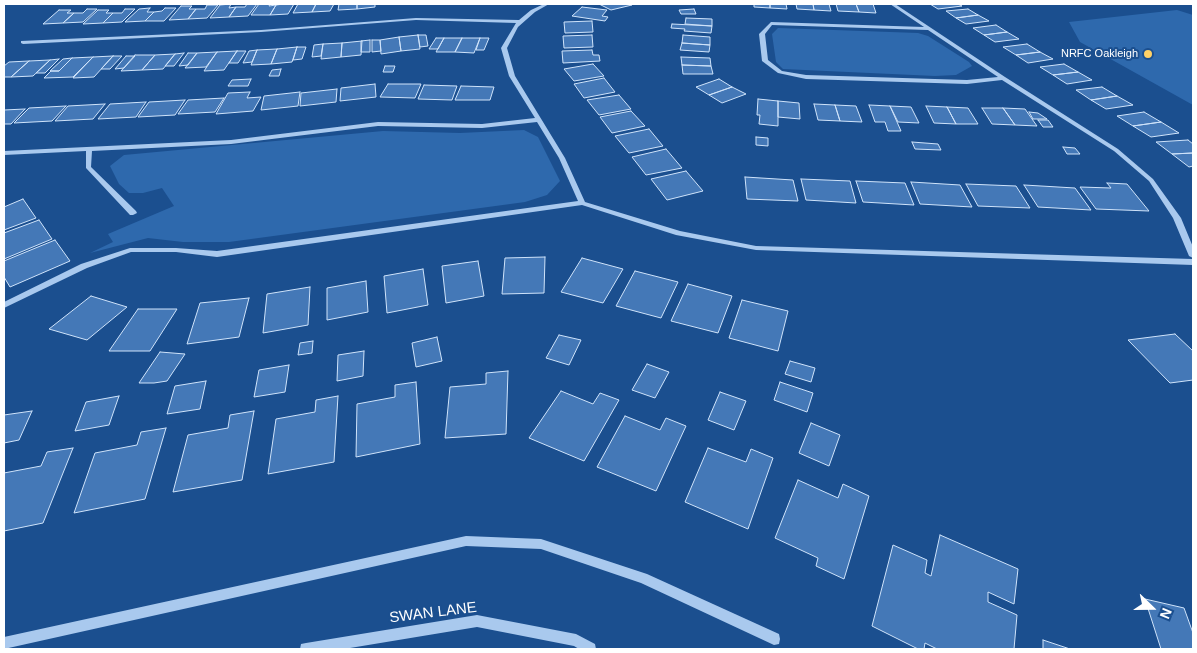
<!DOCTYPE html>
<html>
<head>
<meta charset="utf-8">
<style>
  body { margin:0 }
  #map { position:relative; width:1197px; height:653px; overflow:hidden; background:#1b4f8f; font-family:Helvetica,sans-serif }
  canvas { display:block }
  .frame { position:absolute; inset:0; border:5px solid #fff; pointer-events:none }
  .north { position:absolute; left:1127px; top:583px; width:50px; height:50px; -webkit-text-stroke:4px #1b4f8f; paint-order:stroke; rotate:112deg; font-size:14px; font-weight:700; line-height:20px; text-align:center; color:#fff }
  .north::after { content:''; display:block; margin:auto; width:18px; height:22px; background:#fff; clip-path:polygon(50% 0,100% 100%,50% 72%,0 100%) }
</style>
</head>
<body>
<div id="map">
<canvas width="1197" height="653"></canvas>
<div class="frame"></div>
<div class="north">N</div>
</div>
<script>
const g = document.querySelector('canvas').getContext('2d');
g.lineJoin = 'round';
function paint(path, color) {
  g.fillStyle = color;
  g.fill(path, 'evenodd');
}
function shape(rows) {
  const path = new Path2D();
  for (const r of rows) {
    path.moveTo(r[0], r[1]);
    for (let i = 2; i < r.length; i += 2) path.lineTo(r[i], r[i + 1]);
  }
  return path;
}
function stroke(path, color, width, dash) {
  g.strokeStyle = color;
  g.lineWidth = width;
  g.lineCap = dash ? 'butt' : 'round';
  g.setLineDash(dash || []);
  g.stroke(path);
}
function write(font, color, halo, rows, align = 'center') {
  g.font = font + ' Helvetica,sans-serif';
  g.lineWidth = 4;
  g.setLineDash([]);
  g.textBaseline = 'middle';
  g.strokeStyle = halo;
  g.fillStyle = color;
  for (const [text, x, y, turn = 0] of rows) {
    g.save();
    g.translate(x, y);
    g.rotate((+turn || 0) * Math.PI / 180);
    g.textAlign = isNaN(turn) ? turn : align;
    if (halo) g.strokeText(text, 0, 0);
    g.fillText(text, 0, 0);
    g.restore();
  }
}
const green = shape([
  [1177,10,1193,15,1193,105,1080,42,1069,22],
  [778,28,918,33,928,36,969,62,972,66,956,75,935,76,783,69,776,62,772,34],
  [524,130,538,137,560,181,547,195,525,202,229,242,183,242,148,238,90,253,113,242,108,234,174,206,162,188,143,193,129,193,119,184,110,166,124,155,383,131,460,133]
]);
const building = shape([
  [231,4,229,8,236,7,229,17,210,18,220,5,231,4],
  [247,4,257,4,248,16,229,17,236,7,245,7,247,4],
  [259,4,270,4,269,6,276,5,270,15,251,15,259,4],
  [284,4,294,4,288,14,270,15,276,5,284,4],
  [298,4,316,4,312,12,293,13,298,4],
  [316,4,334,4,330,11,312,12,316,4],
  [339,4,357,4,357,9,338,10,339,4],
  [357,4,375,4,375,7,357,9,357,4],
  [599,4,630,4,632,5,611,10,599,4],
  [754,4,770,4,770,8,754,7,754,4],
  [770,4,786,4,787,9,770,8,770,4],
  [796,4,813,4,814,10,797,9,796,4],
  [813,4,829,4,831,11,814,10,813,4],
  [836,4,856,4,859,12,838,11,836,4],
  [856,4,873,4,876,13,859,12,856,4],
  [930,4,958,4,962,6,938,9,930,4],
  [207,5,218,5,207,18,188,19,196,9,205,9,207,5],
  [181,6,192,6,189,9,196,9,188,19,169,20,181,6],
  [582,7,607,10,602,16,608,17,605,21,572,16,582,7],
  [150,8,147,12,154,12,145,21,125,22,139,9,150,8],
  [165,8,176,8,164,21,145,21,154,12,162,11,165,8],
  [87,9,97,9,83,22,63,23,74,13,83,13,87,9],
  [125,9,135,9,122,22,103,23,113,13,122,13,125,9],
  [694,9,696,14,681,14,679,10,694,9],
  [968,9,978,15,956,18,946,11,968,9],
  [59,10,71,10,67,13,74,13,63,23,43,24,59,10],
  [98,10,109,10,106,13,113,13,103,23,83,24,98,10],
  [978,15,989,21,966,24,956,18,978,15],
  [686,18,712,19,712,26,685,24,686,18],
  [592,21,593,32,565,33,564,22,592,21],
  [672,24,712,26,711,33,684,31,685,29,671,28,672,24],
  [996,25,1007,32,984,35,973,28,996,25],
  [1007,32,1019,39,995,42,984,35,1007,32],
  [418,35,420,49,401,51,399,37,418,35],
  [418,35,426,35,428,46,420,47,418,35],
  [592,35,593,47,564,48,563,36,592,35],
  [683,35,710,37,710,45,682,43,683,35],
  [399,37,401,51,381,54,380,40,399,37],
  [436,38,444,38,438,49,429,49,436,38],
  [444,38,462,38,455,52,436,52,444,38],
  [462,38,480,38,474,53,455,52,462,38],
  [480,38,489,38,484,50,476,50,480,38],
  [370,40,370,52,361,52,361,41,370,40],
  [372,40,380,40,381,51,372,52,372,40],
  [362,41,361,55,341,57,342,43,362,41],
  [342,43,341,57,321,59,323,44,342,43],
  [682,43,710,45,709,52,680,50,682,43],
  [323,44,321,56,312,57,314,45,323,44],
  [1027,44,1040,52,1016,55,1003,47,1027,44],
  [297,47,292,62,271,64,277,49,297,47],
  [297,47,306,47,302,59,293,60,297,47],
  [277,49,271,64,251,65,257,50,277,49],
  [257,50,252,62,243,63,249,51,257,50],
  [592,50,593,55,599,55,600,61,563,63,562,51,592,50],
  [237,51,224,70,204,71,217,52,237,51],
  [237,51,246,51,238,63,229,63,237,51],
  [217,52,206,67,185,68,197,53,217,52],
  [1040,52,1053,59,1028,63,1016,55,1040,52],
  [184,53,174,66,165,66,175,54,184,53],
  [188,53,197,53,188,65,179,66,188,53],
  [175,54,163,69,142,70,155,55,175,54],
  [135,55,155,55,142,70,121,71,135,55],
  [113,56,94,77,73,78,93,57,113,56],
  [113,56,122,56,110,69,101,69,113,56],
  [126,56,135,56,124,68,115,69,126,56],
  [93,57,73,77,44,78,51,71,59,71,72,58,93,57],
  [681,57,710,58,711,66,682,65,681,57],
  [72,58,59,71,50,71,63,59,72,58],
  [59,59,45,73,36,73,50,60,59,59],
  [50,60,33,76,11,77,29,61,50,60],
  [29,61,11,77,4,77,4,66,9,62,29,61],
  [593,64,604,76,574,81,564,69,593,64],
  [1064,64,1078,72,1053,75,1040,67,1064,64],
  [682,65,711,66,713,74,683,74,682,65],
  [385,66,395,66,393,72,383,72,385,66],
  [281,69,279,76,269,76,272,70,281,69],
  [1078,72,1092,80,1067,84,1053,75,1078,72],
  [604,78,615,92,584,98,574,84,604,78],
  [251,79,248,86,228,86,232,80,251,79],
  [719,79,732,87,709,95,696,87,719,79],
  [375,84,376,97,340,101,341,88,375,84],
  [388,84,421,84,415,98,380,97,388,84],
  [424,85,457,86,452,100,418,99,424,85],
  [461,86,494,87,490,100,455,100,461,86],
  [732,87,746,94,722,103,709,95,732,87],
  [1102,87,1117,96,1091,100,1076,90,1102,87],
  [337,89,336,102,300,106,301,93,337,89],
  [250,92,247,98,261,97,253,111,216,114,228,93,250,92],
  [300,92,298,106,261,110,264,96,300,92],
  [619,95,631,109,599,115,587,100,619,95],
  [1117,96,1133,105,1106,109,1091,100,1117,96],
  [224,98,215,112,178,114,188,100,224,98],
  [758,99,778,101,778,126,759,124,760,115,757,115,758,99],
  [185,100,175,115,138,117,149,102,185,100],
  [778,101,799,103,800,119,778,117,778,101],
  [146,102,136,117,98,119,110,104,146,102],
  [105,104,93,119,55,121,68,106,105,104],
  [814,104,835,105,840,121,818,120,814,104],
  [835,105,856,106,862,122,840,121,835,105],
  [869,105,890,106,901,131,888,131,885,122,875,122,869,105],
  [66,106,52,121,14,123,29,108,66,106],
  [890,106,911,107,919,123,898,122,890,106],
  [926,106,947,107,956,124,934,123,926,106],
  [947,107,968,108,978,124,956,124,947,107],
  [982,108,1003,108,1015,125,992,124,982,108],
  [1003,108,1025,109,1037,126,1015,125,1003,108],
  [25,109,11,124,4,124,4,110,25,109],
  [631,111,645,126,612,133,600,117,631,111],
  [1029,112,1038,113,1047,119,1033,119,1029,112],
  [1144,112,1161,122,1133,126,1117,116,1144,112],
  [1038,120,1048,120,1053,127,1043,127,1038,120],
  [1161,122,1179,133,1151,137,1133,126,1161,122],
  [649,129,663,146,629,153,615,136,649,129],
  [756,137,768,138,768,146,756,145,756,137],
  [1188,140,1193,144,1193,153,1172,154,1156,142,1188,140],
  [912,142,938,144,941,150,915,149,912,142],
  [1063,147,1075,148,1080,154,1067,154,1063,147],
  [666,149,682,168,646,175,632,157,666,149],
  [1193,153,1193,166,1189,167,1172,154,1193,153],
  [686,171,703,191,667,200,651,179,686,171],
  [745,177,793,180,798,201,747,199,745,177],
  [801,179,850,181,856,203,806,200,801,179],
  [856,181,905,183,914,205,863,202,856,181],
  [911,182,960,185,972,207,920,204,911,182],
  [1107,183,1127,184,1149,211,1096,209,1080,187,1111,188,1107,183],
  [966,184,1016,186,1030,208,978,206,966,184],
  [1024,185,1075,188,1091,210,1038,207,1024,185],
  [23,199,36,218,4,230,4,207,23,199],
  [39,220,52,239,4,259,4,233,39,220],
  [55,240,70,261,10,287,4,277,4,261,55,240],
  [545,257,544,293,502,294,505,258,545,257],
  [582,258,623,269,603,303,561,292,582,258],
  [478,261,484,296,446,303,442,266,478,261],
  [423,269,428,305,387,313,384,276,423,269],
  [635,271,678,282,661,318,616,306,635,271],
  [366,281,368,312,327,320,327,288,366,281],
  [688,284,732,296,718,333,671,321,688,284],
  [310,287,308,325,263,333,267,294,310,287],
  [91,296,127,307,87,340,49,329,91,296],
  [249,298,239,337,187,344,200,303,249,298],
  [742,300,788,311,778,351,729,338,742,300],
  [138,309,177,309,150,351,109,351,138,309],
  [1175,334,1193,351,1193,380,1170,383,1128,340,1175,334],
  [559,335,581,340,569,365,546,358,559,335],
  [437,337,442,361,416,367,412,343,437,337],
  [313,341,312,353,298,355,300,343,313,341],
  [364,351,363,376,337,381,338,355,364,351],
  [160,352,185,354,167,381,154,383,139,383,160,352],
  [790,361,815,368,811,382,785,374,790,361],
  [647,364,669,372,655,398,632,390,647,364],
  [289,365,285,392,254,397,259,370,289,365],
  [508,371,506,434,445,438,450,387,486,384,486,373,508,371],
  [206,381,200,409,167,414,175,386,206,381],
  [416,382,420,444,356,457,357,404,395,397,395,385,416,382],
  [780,382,813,393,807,412,774,400,780,382],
  [561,391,593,404,600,393,619,400,584,461,529,438,561,391],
  [720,392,746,401,734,430,708,420,720,392],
  [119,396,109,425,75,431,86,402,119,396],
  [338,396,334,462,268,474,276,419,315,412,316,400,338,396],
  [32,411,19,440,4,443,4,415,32,411],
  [254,411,242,480,173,492,188,435,228,428,230,415,254,411],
  [625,416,660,430,666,418,686,426,656,491,597,467,625,416],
  [811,423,840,435,829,466,799,453,811,423],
  [166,428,145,499,74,513,95,453,137,445,141,432,166,428],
  [73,448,43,523,4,531,4,473,41,466,47,452,73,448],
  [708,448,746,462,751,449,773,458,748,529,685,502,708,448],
  [798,480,838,498,843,484,869,496,844,579,816,566,818,558,775,538,798,480],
  [940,535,1018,569,1014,604,988,592,988,602,1017,615,1014,649,937,649,925,643,924,649,918,649,872,626,893,545,927,560,925,573,931,576,940,535],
  [1145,599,1184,608,1193,633,1193,649,1161,649,1145,599],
  [1043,640,1070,649,1043,649,1043,640]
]);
const minor = shape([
  [544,4,549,4,535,12,518,27,507,48,515,76,565,158,585,202,680,231,756,246,1193,259,1193,265,756,250,676,235,582,205,217,257,176,252,131,252,87,268,4,308,4,302,81,264,130,248,176,248,217,251,578,201,559,158,537,122,482,128,378,126,231,144,92,151,91,167,136,211,137,213,133,215,130,215,86,168,86,151,4,155,4,151,231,140,378,122,482,124,535,118,509,76,501,48,516,23,416,20,261,32,23,44,21,43,21,41,261,30,416,18,519,20,531,10,544,4],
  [890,4,895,4,1005,77,1118,149,1153,179,1181,218,1193,247,1193,258,1189,256,1173,218,1149,181,1114,151,1002,80,967,84,806,79,778,73,762,61,759,34,771,22,924,27,890,4],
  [772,25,928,30,998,77,967,80,806,75,782,71,768,60,765,34,772,25],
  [466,536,541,539,647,574,779,634,780,639,779,644,774,645,641,583,541,549,466,546,4,649,4,637,466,536],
  [477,615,576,634,595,644,596,649,579,649,574,646,477,627,344,649,300,649,301,644,306,643,477,615]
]);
const markers = [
  [1148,54,5,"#ffd166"]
];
const farPoinames = [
  ["NRFC Oakleigh",1138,54]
];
const nearStreetnames = [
  ["SWAN LANE",433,613,-7]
];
paint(green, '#2e69ad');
paint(building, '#4478b7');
stroke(building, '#cfe3fa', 1);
paint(minor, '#a9c9ee');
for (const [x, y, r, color] of markers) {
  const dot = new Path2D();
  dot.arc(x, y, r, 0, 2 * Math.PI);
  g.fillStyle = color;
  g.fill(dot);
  stroke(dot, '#1b4f8f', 2);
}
write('11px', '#fff', '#1b4f8f', farPoinames, 'right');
write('15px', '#fff', '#1b4f8f', nearStreetnames);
</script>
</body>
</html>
